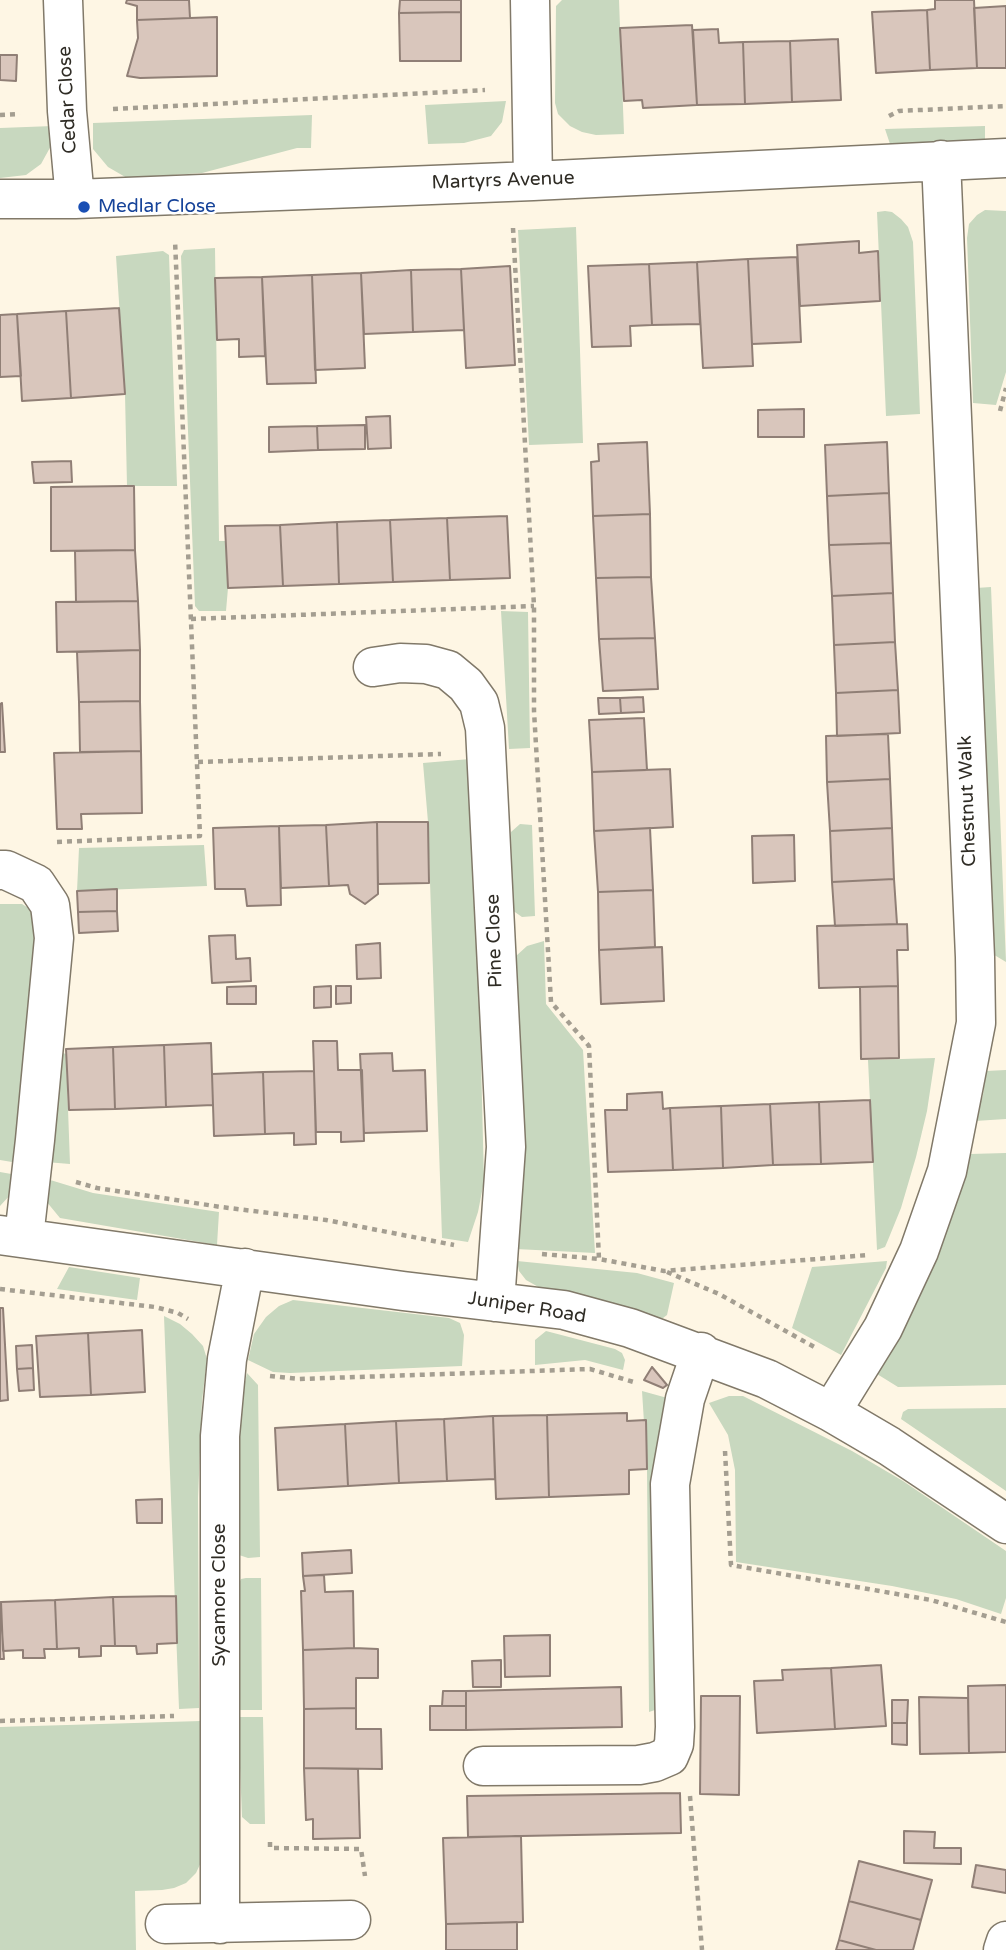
<!DOCTYPE html>
<html>
<head>
<meta charset="utf-8">
<style>
  body { margin:0 }
  canvas { display:block; background:#fef6e4 }
</style>
</head>
<body>
<canvas width="1006" height="1950"></canvas>
<script>
const g = document.querySelector('canvas').getContext('2d');
g.lineJoin = 'round';
function paint(path, color) {
  g.fillStyle = color;
  g.fill(path, 'evenodd');
}
function shape(rows) {
  const path = new Path2D();
  for (const r of rows) {
    path.moveTo(r[0], r[1]);
    for (let i = 2; i < r.length; i += 2) path.lineTo(r[i], r[i + 1]);
  }
  return path;
}
function stroke(path, color, width, dash) {
  g.strokeStyle = color;
  g.lineWidth = width;
  g.lineCap = dash ? 'butt' : 'round';
  g.setLineDash(dash || []);
  g.stroke(path);
}
function write(font, color, halo, rows, align = 'center') {
  g.font = font + ' "Varela Round",sans-serif';
  g.lineWidth = 5;
  g.setLineDash([]);
  g.textBaseline = 'middle';
  g.strokeStyle = halo;
  g.fillStyle = color;
  for (const [text, x, y, turn = 0] of rows) {
    g.save();
    g.translate(x, y);
    g.rotate((+turn || 0) * Math.PI / 180);
    g.textAlign = isNaN(turn) ? turn : align;
    if (halo) g.strokeText(text, 0, 0);
    g.fillText(text, 0, 0);
    g.restore();
  }
}
const green = shape([
  [562,0,619,0,624,134,596,135,582,132,570,126,558,114,555,103,556,6],
  [506,101,502,122,491,136,464,143,428,144,425,105],
  [312,115,311,148,297,148,202,173,127,178,108,167,93,149,93,123],
  [53,126,52,144,41,164,26,175,0,178,0,128],
  [985,126,985,139,890,144,885,129],
  [985,210,1006,211,1006,372,996,405,973,403,967,238,969,224,977,215],
  [885,211,892,212,901,219,908,227,913,242,920,414,886,416,877,212],
  [576,227,583,443,529,445,518,230],
  [215,248,219,541,226,541,228,588,226,611,199,611,195,606,181,256,184,250],
  [163,251,169,255,177,486,127,486,125,394,116,256],
  [991,587,1006,962,991,953,976,588],
  [501,611,528,612,530,748,509,749],
  [470,759,477,899,484,1181,478,1212,468,1242,442,1238,428,822,423,763],
  [520,824,532,825,535,916,522,917,512,910,511,832],
  [204,845,207,886,77,891,79,848],
  [0,904,22,904,33,911,41,923,21,1158,12,1162,0,1160],
  [544,941,546,1004,583,1050,595,1253,516,1249,523,1141,522,1073,514,972,516,956,527,946],
  [59,1052,66,1054,70,1164,46,1162],
  [935,1058,927,1111,916,1157,901,1208,888,1240,885,1247,877,1250,868,1060],
  [1006,1070,1006,1119,975,1121,983,1095,986,1071],
  [1006,1153,1006,1385,898,1387,877,1374,921,1290,951,1218,970,1154],
  [0,1172,17,1175,11,1194,0,1206],
  [47,1179,93,1193,219,1212,217,1245,60,1218,46,1201],
  [517,1261,637,1273,674,1283,667,1315,659,1321,542,1289,526,1280,519,1271],
  [887,1261,886,1268,841,1355,792,1328,812,1267],
  [69,1267,140,1278,137,1300,57,1289],
  [293,1300,449,1318,460,1323,464,1335,462,1366,290,1373,273,1372,248,1360,254,1334,266,1317,279,1306],
  [164,1316,180,1324,192,1334,203,1346,207,1359,202,1401,198,1498,199,1708,179,1709],
  [546,1331,615,1349,622,1353,625,1360,623,1370,585,1360,535,1365,535,1340],
  [247,1373,258,1385,260,1557,248,1558,239,1555,235,1548,240,1405],
  [642,1391,671,1399,658,1709,649,1712,647,1469],
  [729,1396,743,1396,852,1451,903,1481,1006,1551,1006,1598,1001,1614,956,1599,892,1586,736,1562,735,1470,728,1435,709,1403],
  [1006,1408,1006,1491,901,1419,903,1412,908,1409],
  [246,1578,261,1578,262,1710,240,1710,238,1585,241,1579],
  [238,1717,263,1717,265,1824,250,1824,242,1817],
  [201,1721,203,1858,196,1873,186,1883,174,1888,162,1890,135,1891,136,1950,0,1950,0,1727]
]);
const building = shape([
  [127,0,189,0,190,18,137,20,137,6,126,3,127,0],
  [400,0,461,0,461,12,399,13,400,0],
  [935,0,974,0,977,68,930,70,927,10,935,9,935,0],
  [1006,6,1006,68,977,68,974,8,1006,6],
  [927,10,930,70,876,73,872,12,927,10],
  [461,12,461,61,400,61,399,13,461,12],
  [217,17,217,76,140,78,127,76,138,38,137,20,217,17],
  [692,25,697,105,643,108,642,100,624,101,620,28,692,25],
  [718,29,719,43,743,42,745,104,697,105,693,30,718,29],
  [838,39,841,100,792,102,790,41,838,39],
  [790,41,792,102,745,104,743,42,790,41],
  [0,55,17,55,16,81,0,80,0,55],
  [859,241,859,253,878,251,880,301,800,306,797,245,859,241],
  [797,257,801,342,752,344,748,259,797,257],
  [748,259,753,366,703,368,697,262,748,259],
  [697,262,700,324,652,325,649,264,697,262],
  [649,264,652,325,630,326,631,346,592,347,588,266,649,264],
  [510,266,515,365,466,368,461,269,510,266],
  [461,269,464,330,413,332,411,270,461,269],
  [411,270,413,332,364,334,361,273,411,270],
  [361,273,365,368,315,370,312,275,361,273],
  [312,275,316,383,267,384,262,277,312,275],
  [262,277,265,356,239,357,239,339,217,340,215,278,262,277],
  [119,308,125,394,71,398,66,311,119,308],
  [66,311,71,398,22,401,17,314,66,311],
  [17,314,21,376,0,377,0,315,17,314],
  [804,409,804,437,758,437,758,410,804,409],
  [390,416,391,448,368,449,366,417,390,416],
  [365,425,365,449,318,450,317,426,365,425],
  [317,426,318,450,269,452,269,427,317,426],
  [647,442,650,514,593,516,591,462,599,461,598,444,647,442],
  [887,442,889,493,827,496,825,445,887,442],
  [71,461,72,482,34,483,32,462,71,461],
  [127,486,134,486,135,550,51,551,51,487,127,486],
  [889,493,891,543,829,545,827,496,889,493],
  [650,514,651,577,596,578,593,516,650,514],
  [507,516,510,578,450,580,447,518,507,516],
  [447,518,450,580,393,582,390,520,447,518],
  [390,520,393,582,339,584,337,522,390,520],
  [337,522,339,584,283,586,280,525,337,522],
  [280,525,283,586,228,588,225,526,280,525],
  [891,543,893,593,832,596,829,545,891,543],
  [135,550,138,601,76,602,75,551,135,550],
  [651,577,655,638,599,639,596,578,651,577],
  [893,593,895,642,834,645,832,596,893,593],
  [138,601,140,650,57,652,56,602,138,601],
  [655,638,658,689,603,691,599,639,655,638],
  [895,642,898,690,836,693,834,645,895,642],
  [140,650,140,701,79,702,77,652,140,650],
  [898,690,900,733,837,736,836,693,898,690],
  [643,697,644,712,621,713,620,698,643,697],
  [598,698,620,698,621,713,599,714,598,698],
  [140,701,141,751,80,752,79,702,140,701],
  [2,703,5,752,0,752,0,704,2,703],
  [644,718,647,770,592,772,589,720,644,718],
  [888,734,890,779,827,782,826,736,888,734],
  [141,751,142,813,81,814,82,829,57,829,54,753,141,751],
  [670,769,673,827,594,831,592,772,670,769],
  [890,779,892,828,830,831,827,782,890,779],
  [377,822,428,822,429,883,378,884,377,822],
  [377,822,378,894,365,904,350,894,348,885,329,886,326,825,377,822],
  [326,825,329,886,281,888,279,826,326,825],
  [279,826,281,905,247,906,245,889,215,889,213,828,279,826],
  [650,828,653,890,598,892,594,831,650,828],
  [892,828,894,879,832,882,830,831,892,828],
  [794,835,795,881,753,883,752,836,794,835],
  [894,879,897,924,835,926,832,882,894,879],
  [117,889,117,911,78,912,77,891,117,889],
  [653,890,655,947,599,950,598,892,653,890],
  [117,911,118,931,79,933,78,912,117,911],
  [907,924,908,950,897,950,898,986,819,988,817,926,907,924],
  [235,935,236,959,250,958,251,981,212,983,209,936,235,935],
  [380,943,381,978,357,979,356,945,380,943],
  [662,947,664,1001,601,1004,599,950,662,947],
  [256,986,256,1004,227,1004,227,987,256,986],
  [331,986,331,1007,314,1008,314,987,331,986],
  [336,986,351,986,351,1003,336,1004,336,986],
  [898,986,899,1058,861,1059,860,987,898,986],
  [313,1041,337,1041,338,1070,362,1070,364,1141,341,1142,341,1132,316,1132,313,1041],
  [211,1043,213,1105,166,1107,164,1045,211,1043],
  [164,1045,166,1107,115,1109,113,1047,164,1045],
  [113,1047,115,1109,69,1110,66,1049,113,1047],
  [392,1053,393,1071,425,1070,427,1131,364,1133,360,1054,392,1053],
  [314,1071,316,1144,294,1145,294,1133,265,1134,263,1072,314,1071],
  [263,1072,265,1134,214,1136,212,1074,263,1072],
  [662,1092,663,1109,670,1108,673,1170,608,1172,605,1110,627,1110,627,1094,662,1092],
  [870,1100,873,1162,821,1164,819,1102,870,1100],
  [819,1102,821,1164,773,1165,770,1104,819,1102],
  [770,1104,773,1165,723,1168,721,1106,770,1104],
  [721,1106,723,1168,673,1170,670,1108,721,1106],
  [0,1308,3,1308,8,1400,0,1401,0,1308],
  [142,1330,145,1392,91,1395,88,1333,142,1330],
  [88,1333,91,1395,40,1397,36,1336,88,1333],
  [32,1345,33,1368,17,1369,16,1346,32,1345],
  [652,1367,667,1385,663,1388,644,1380,652,1367],
  [33,1368,34,1390,19,1391,17,1369,33,1368],
  [627,1413,627,1421,646,1420,647,1469,629,1470,629,1494,549,1497,547,1415,627,1413],
  [547,1415,549,1497,496,1499,493,1416,547,1415],
  [493,1416,495,1479,447,1481,444,1419,493,1416],
  [444,1419,447,1481,399,1483,396,1421,444,1419],
  [396,1421,399,1483,348,1486,345,1424,396,1421],
  [345,1424,348,1486,278,1490,275,1428,345,1424],
  [162,1499,162,1523,137,1523,136,1500,162,1499],
  [351,1550,352,1573,303,1576,302,1553,351,1550],
  [324,1575,325,1592,353,1591,354,1648,303,1650,301,1591,305,1591,303,1576,324,1575],
  [176,1596,177,1643,157,1644,157,1653,137,1654,136,1646,115,1646,113,1597,176,1596],
  [113,1597,115,1646,101,1646,101,1656,79,1657,79,1648,57,1649,55,1600,113,1597],
  [55,1600,57,1649,44,1649,45,1658,23,1658,23,1650,3,1651,1,1602,55,1600],
  [0,1602,4,1659,0,1659,0,1602],
  [550,1635,550,1676,505,1677,504,1636,550,1635],
  [354,1648,378,1649,378,1678,356,1678,356,1708,304,1709,303,1650,354,1648],
  [501,1660,501,1687,473,1687,472,1661,501,1660],
  [881,1665,886,1726,835,1729,831,1668,881,1665],
  [831,1668,835,1729,757,1733,754,1681,783,1680,782,1670,831,1668],
  [1006,1685,1006,1752,969,1753,968,1686,1006,1685],
  [621,1687,622,1727,466,1730,466,1691,621,1687],
  [443,1691,466,1691,466,1706,442,1706,443,1691],
  [701,1696,740,1696,739,1795,700,1794,701,1696],
  [919,1697,968,1698,969,1753,920,1754,919,1697],
  [892,1700,908,1700,907,1723,892,1723,892,1700],
  [430,1706,466,1706,466,1730,430,1730,430,1706],
  [356,1708,356,1729,381,1729,382,1769,304,1768,304,1709,356,1708],
  [892,1723,907,1723,907,1745,892,1744,892,1723],
  [304,1768,358,1769,360,1838,313,1839,313,1819,306,1820,304,1768],
  [680,1793,681,1833,468,1837,467,1796,680,1793],
  [904,1831,935,1832,934,1848,961,1848,961,1864,904,1863,904,1831],
  [521,1836,523,1922,446,1924,443,1838,521,1836],
  [859,1861,932,1880,921,1920,849,1901,859,1861],
  [976,1865,1006,1870,1006,1893,972,1887,976,1865],
  [849,1901,921,1920,913,1950,876,1950,839,1940,849,1901],
  [517,1922,517,1950,446,1950,446,1924,517,1922],
  [839,1940,876,1950,836,1950,839,1940]
]);
const path = shape([
  [113,109,485,90],
  [0,115,20,114],
  [889,116,899,111,1006,106],
  [513,228,534,606,534,711,551,1002,589,1046,599,1259],
  [1000,411,1006,388],
  [191,619,534,606],
  [198,762,441,754],
  [57,842,200,836,175,240],
  [76,1182,97,1188,221,1207,326,1220,454,1245],
  [542,1254,599,1259,664,1271,868,1255],
  [667,1272,719,1294,818,1349],
  [0,1289,155,1307,178,1313,188,1319],
  [270,1376,299,1379,590,1369,637,1383],
  [725,1451,731,1565,931,1600,1006,1622],
  [0,1721,174,1716],
  [690,1796,702,1950],
  [270,1842,270,1848,361,1849,365,1876]
]);
const minor = shape([
  [63,0,67,111,75,199],
  [530,0,533,181],
  [0,199,75,199,533,181,1006,158],
  [373,667,400,663,426,664,448,670,466,685,479,703,485,728,506,1147,495,1302],
  [0,870,6,870,36,884,50,905,54,938,35,1140,24,1237],
  [0,1235,403,1291,564,1310,630,1328,767,1379,831,1412,889,1446,1006,1524],
  [831,1412,883,1328,919,1251,947,1171,976,1023,975,957,941,160],
  [483,1766,639,1765,655,1762,669,1756,674,1744,675,1727,670,1484,685,1399,701,1352],
  [165,1924,351,1920],
  [220,1924,220,1436,227,1359,245,1268],
  [1003,1950,1006,1941]
]);
const markers = [
  [84,207,7,"#1a4fb4"]
];
const streetNames = [
  ["Cedar Close",68,100,-93],
  ["Martyrs Avenue",503,181,-2],
  ["Chestnut Walk",968,801,-92],
  ["Pine Close",495,941,-92],
  ["Juniper Road",527,1308,9],
  ["Sycamore Close",220,1595,-90]
];
const transitNames = [
  ["Medlar Close",98,207]
];
paint(green, '#c8d8bf');
paint(building, '#d9c6bc');
stroke(building, '#907f76', 2);
stroke(minor, '#817969', 41);
stroke(path, '#a49e91', 4.5, [5, 5]);
stroke(minor, '#fff', 38);
for (const [x, y, r, color] of markers) {
  const dot = new Path2D();
  dot.arc(x, y, r, 0, 2 * Math.PI);
  g.fillStyle = color;
  g.fill(dot);
  stroke(dot, '#fff', 2.5);
}
write('19px', '#2f2c25', '#fff', streetNames);
write('19px', '#164399', '#fff', transitNames, 'left');
</script>
</body>
</html>
